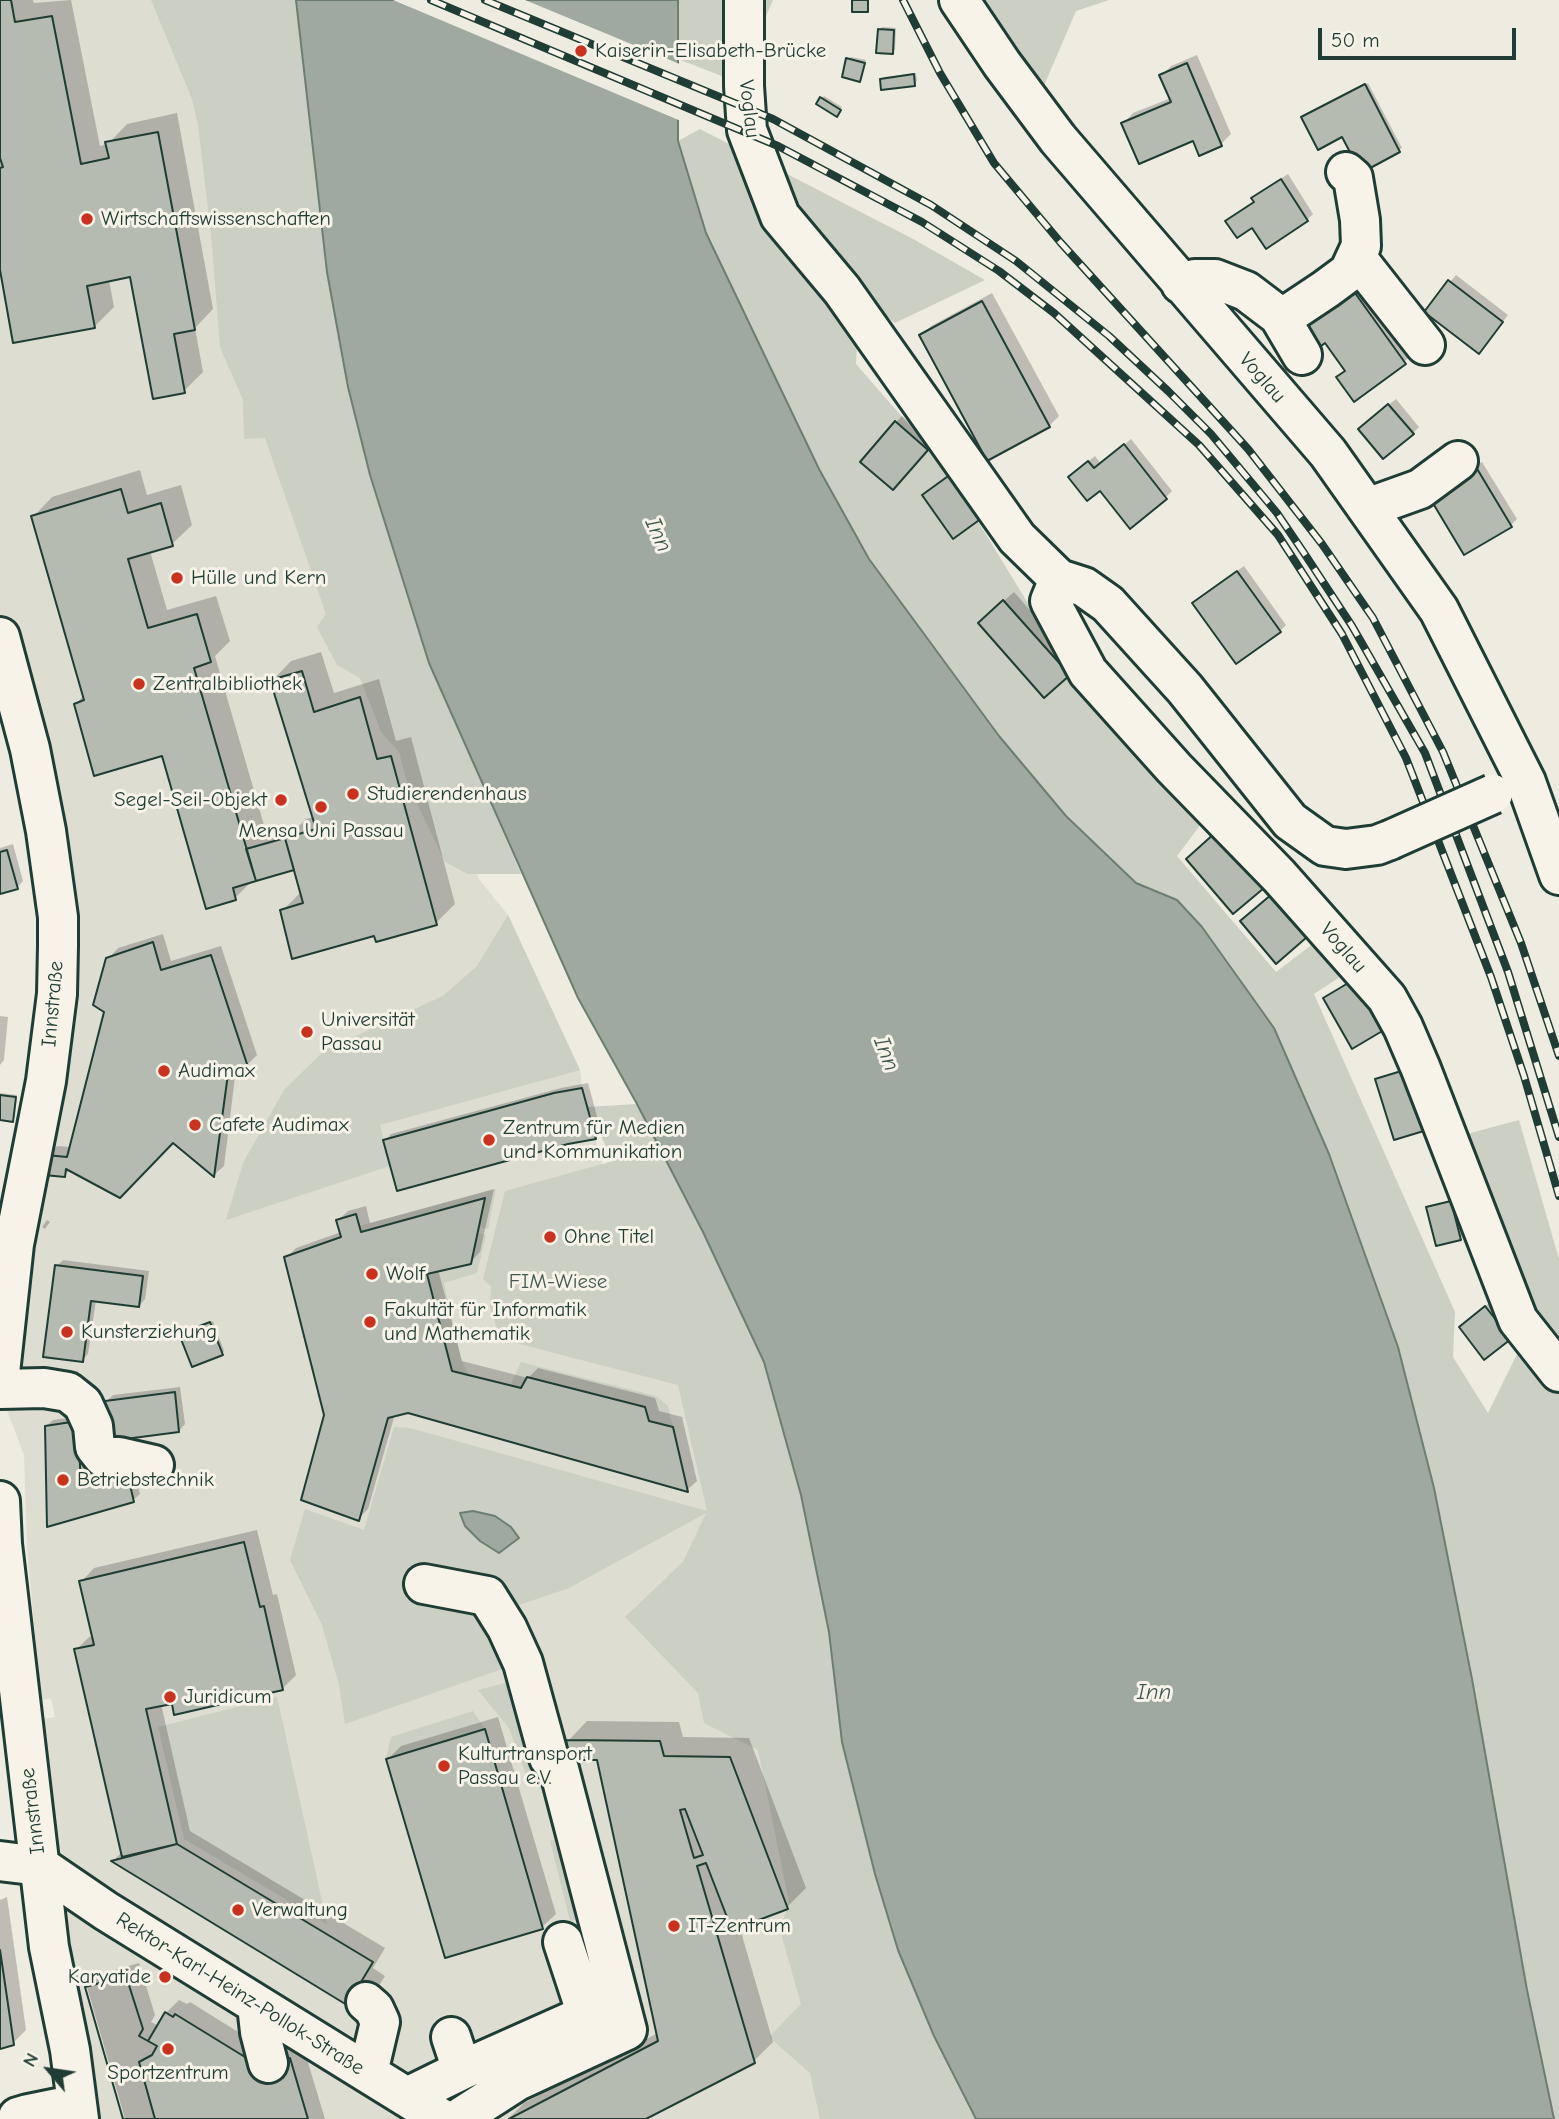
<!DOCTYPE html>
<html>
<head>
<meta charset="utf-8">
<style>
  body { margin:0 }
  #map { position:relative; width:1559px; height:2119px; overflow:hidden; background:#eeece1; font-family:"Comic Neue",sans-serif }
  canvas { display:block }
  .north { position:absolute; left:14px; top:2035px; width:70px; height:70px; -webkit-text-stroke:5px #f7f3e8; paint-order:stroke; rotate:299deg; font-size:19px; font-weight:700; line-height:28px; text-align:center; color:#1f3d34 }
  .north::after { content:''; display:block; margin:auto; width:24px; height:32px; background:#1f3d34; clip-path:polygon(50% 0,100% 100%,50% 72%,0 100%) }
  .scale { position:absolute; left:1318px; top:28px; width:198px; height:32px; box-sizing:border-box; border:4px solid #1f3d34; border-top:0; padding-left:9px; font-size:21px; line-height:24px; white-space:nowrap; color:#1f3d34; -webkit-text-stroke:5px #f7f3e8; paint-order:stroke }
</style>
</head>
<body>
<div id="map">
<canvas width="1559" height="2119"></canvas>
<div class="north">N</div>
<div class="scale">50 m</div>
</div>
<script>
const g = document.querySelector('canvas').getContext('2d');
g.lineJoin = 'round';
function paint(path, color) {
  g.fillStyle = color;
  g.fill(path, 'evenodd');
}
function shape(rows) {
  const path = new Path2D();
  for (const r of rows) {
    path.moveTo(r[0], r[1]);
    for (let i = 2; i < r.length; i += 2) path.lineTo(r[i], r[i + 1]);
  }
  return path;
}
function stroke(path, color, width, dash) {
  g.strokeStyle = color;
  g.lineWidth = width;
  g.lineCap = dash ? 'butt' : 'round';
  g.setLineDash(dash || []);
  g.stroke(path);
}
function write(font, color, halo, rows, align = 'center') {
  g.font = font + ' "Comic Neue",sans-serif';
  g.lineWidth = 6;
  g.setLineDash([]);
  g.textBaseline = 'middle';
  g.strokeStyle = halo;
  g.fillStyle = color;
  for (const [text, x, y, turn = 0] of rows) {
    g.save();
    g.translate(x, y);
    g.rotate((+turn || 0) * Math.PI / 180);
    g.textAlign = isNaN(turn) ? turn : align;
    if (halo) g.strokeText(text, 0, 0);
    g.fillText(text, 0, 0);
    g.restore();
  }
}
const built = shape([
  [0,0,238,0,392,655,479,879,508,915,580,1070,582,1088,603,1166,744,1443,891,2119,79,2119,59,1857,43,1719,55,1717,51,1698,41,1700,27,1548,24,1455,0,1392,57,994,0,627]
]);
const green = shape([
  [151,0,296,0,327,272,348,387,369,475,430,663,521,874,468,874,445,862,407,783,399,752,381,732,360,678,337,665,317,627,326,614,265,438,244,439,243,400,220,347,211,234,198,125,192,99],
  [678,0,773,0,737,82,678,59],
  [974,0,1109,0,1076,11,1043,88],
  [700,129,915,240,985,280,895,323,859,295,856,364,943,464,1049,638,1204,820,1177,856,1276,972,1318,940,1346,973,1314,994,1455,1312,1453,1357,1488,1413,1520,1348,1456,1137,1519,1120,1559,1259,1559,2119,1554,2119,1527,1990,1472,1679,1434,1488,1398,1347,1329,1154,1274,1028,1202,927,1177,900,1136,883,1066,816,999,736,869,559,819,469,706,233,678,141],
  [508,915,580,1070,380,1125,390,1166,226,1220,243,1163,284,1090,325,1050,443,996,477,966],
  [637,1104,703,1232,764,1362,801,1495,829,1632,842,1742,875,1874,934,2036,976,2119,820,2119,810,2073,769,2037,801,2004,780,1930,789,1902,758,1750,704,1723,698,1693,625,1617,683,1562,706,1513,569,1588,486,1616,505,1668,345,1724,339,1685,322,1625,290,1560,305,1509,364,1530,394,1427,410,1428,707,1511,678,1385,500,1339,490,1306,491,1286,483,1279,505,1191,613,1161,587,1107],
  [496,1189,488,1229,479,1227,485,1198,361,1232,359,1226],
  [478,1233,486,1235,477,1273,444,1283,461,1359,469,1375,452,1371,427,1274,471,1264],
  [521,1362,656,1396,668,1406,673,1427,649,1421,645,1407,527,1377,521,1388,510,1386],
  [505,1683,511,1688,533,1747,545,1790,529,1783,509,1728,478,1690],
  [277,1697,327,1924,184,1839,158,1727],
  [473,1711,485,1729,386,1759,391,1737],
  [556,1839,576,1920,570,1921,550,1841]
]);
const water = shape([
  [296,0,678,0,678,141,706,233,819,469,869,559,999,736,1066,816,1136,883,1177,900,1202,927,1274,1028,1329,1154,1398,1347,1434,1488,1472,1679,1527,1990,1554,2119,976,2119,934,2036,898,1950,875,1874,842,1742,829,1632,801,1495,764,1362,703,1232,637,1104,578,998,429,663,370,475,348,387,327,272,296,0],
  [473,1511,495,1516,511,1527,519,1538,499,1553,480,1541,465,1526,460,1513,473,1511]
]);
const pier = shape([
  [393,0,525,0,682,65,681,121]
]);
const shadow = shape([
  [0,0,33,0,34,3,71,0,100,146,108,144,127,124,177,113,213,309,195,328,203,372,184,391,132,275,109,280,114,307,94,327,0,260],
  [882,27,896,28,895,49,893,52,879,30],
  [1197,55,1231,134,1221,144,1200,153,1194,138,1124,123,1133,113,1171,98,1161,76,1171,66],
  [851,57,866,60,860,80,848,59],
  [916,73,917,81,914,84,882,79,884,77],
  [1368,83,1402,148,1399,150,1343,135,1306,115],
  [824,96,842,107,837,115,821,98],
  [1288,174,1313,214,1307,220,1253,226,1228,221,1255,201,1254,198,1260,192],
  [1456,275,1508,315,1485,345,1426,311],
  [1360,277,1415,353,1355,399,1339,377,1346,369,1326,341],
  [992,293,1059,416,1049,426,921,336,931,326],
  [1396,399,1419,427,1413,433,1366,423],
  [902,416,932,443,899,482,896,422],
  [1131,439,1172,491,1166,497,1100,488,1076,471,1095,456,1101,464],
  [1482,462,1517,519,1510,526,1437,490],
  [140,470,147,495,181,485,192,525,172,544,150,551,167,610,216,596,230,641,215,656,268,839,293,832,306,819,314,817,272,681,291,661,321,652,334,693,379,679,396,741,411,737,455,904,436,923,376,934,282,911,302,891,295,868,253,880,235,898,163,754,76,704,84,695,33,517,52,497],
  [1244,566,1286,625,1280,631,1201,597],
  [1014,592,1078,665,1068,674,990,613],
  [13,844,23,881,17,888,0,892,0,848],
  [163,934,171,961,221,946,257,1055,247,1065,236,1069,224,1166,214,1175,173,1141,70,1169,65,1175,48,1156,57,1146,71,1147,106,1011,108,959,118,948],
  [0,1016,8,1017,4,1060,0,1065],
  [588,1083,601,1131,595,1138,385,1141,391,1134,561,1088],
  [0,1093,17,1095,15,1117,12,1120,0,1118],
  [494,1189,480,1252,470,1262,438,1269,462,1361,528,1378,538,1368,655,1398,659,1411,682,1417,697,1481,687,1490,408,1411,395,1414,368,1509,358,1519,326,1415,286,1258,296,1248,341,1232,338,1220,348,1211,366,1206,370,1223],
  [1453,1199,1463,1235,1460,1238,1428,1208],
  [47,1220,50,1222,45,1229,42,1227],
  [63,1260,149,1271,145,1299,139,1306,96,1300,88,1354,82,1360,57,1266],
  [1492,1301,1516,1332,1467,1321],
  [213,1321,224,1351,222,1354,181,1334],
  [180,1387,185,1424,179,1431,107,1401,113,1395],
  [84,1416,86,1483,133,1467,140,1494,133,1500,49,1524,46,1426,53,1420],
  [257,1530,273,1595,277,1594,296,1675,283,1688,161,1704,190,1831,385,1948,373,1968,385,1976,372,1997,114,1860,122,1852,76,1650,89,1637,94,1636,81,1582,94,1568],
  [498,1717,556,1914,542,1927,388,1759,401,1746],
  [587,1721,679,1722,683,1737,749,1738,806,1888,787,1907,739,1925,773,2042,754,2061,643,2119,508,2119,524,2103,658,2033,599,1758,568,1741],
  [7,1897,26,2030,13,2043,0,2048,0,1900],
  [139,1963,155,2015,151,2022,159,2026,166,2013,179,2000,187,2004,190,2002,272,2053,303,2046,325,2119,125,2119,87,1987,100,1974]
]);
const building = shape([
  [0,0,11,0,15,22,52,16,81,164,109,158,105,142,158,132,195,330,174,334,185,393,153,399,130,277,87,286,95,328,13,343,0,270,0,168,3,167,0,158,0,0],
  [852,0,868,0,868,12,852,12,852,0],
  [878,29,894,30,893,54,876,53,878,29],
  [846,58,865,63,860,82,842,77,846,58],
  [1187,63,1222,146,1199,156,1193,141,1139,164,1121,123,1171,102,1159,75,1187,63],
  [914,74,915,86,881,90,880,79,914,74],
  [1365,84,1400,152,1361,173,1342,137,1318,150,1301,117,1365,84],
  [820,97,841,110,837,117,816,104,820,97],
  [1281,179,1308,221,1266,249,1252,228,1237,238,1225,221,1254,202,1251,198,1281,179],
  [1448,280,1503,322,1479,354,1424,312,1448,280],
  [1350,286,1406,364,1354,402,1336,377,1345,371,1325,343,1316,350,1297,324,1350,286],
  [982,301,1050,427,987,461,919,335,982,301],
  [1388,404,1414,434,1383,459,1358,429,1388,404],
  [895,421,928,450,893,490,860,462,895,421],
  [1124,444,1167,499,1130,529,1100,491,1087,501,1068,477,1088,461,1094,468,1124,444],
  [1476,467,1512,527,1464,555,1428,495,1476,467],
  [951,474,982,518,953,539,922,495,951,474],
  [121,489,128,513,161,503,173,546,128,559,148,628,197,614,211,662,194,668,256,881,233,888,236,900,206,909,162,756,94,776,74,704,84,700,31,516,121,489],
  [1237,571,1281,632,1236,664,1192,603,1237,571],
  [1003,600,1070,675,1044,698,978,623,1003,600],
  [302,671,314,712,360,697,377,759,391,756,437,925,376,942,374,936,292,959,280,910,303,903,285,838,316,829,270,680,302,671],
  [1216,832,1264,888,1233,914,1186,859,1216,832],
  [285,838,294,870,256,881,246,849,285,838],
  [7,850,18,889,0,894,0,852,7,850],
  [1272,894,1307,937,1276,964,1240,921,1272,894],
  [153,942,161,970,211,955,248,1067,228,1074,214,1177,173,1143,120,1198,66,1169,65,1177,44,1175,46,1155,67,1157,104,1012,93,1005,106,958,153,942],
  [1355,979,1384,1030,1352,1049,1323,998,1355,979],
  [1408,1069,1427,1130,1394,1140,1375,1079,1408,1069],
  [582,1088,596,1139,568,1144,397,1191,383,1140,554,1093,582,1088],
  [0,1095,16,1097,13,1122,0,1120,0,1095],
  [485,1198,471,1264,427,1274,452,1371,521,1388,527,1377,645,1407,649,1421,673,1427,688,1492,408,1413,388,1418,359,1521,301,1500,324,1415,284,1257,341,1237,336,1220,356,1214,361,1232,485,1198],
  [1451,1201,1461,1240,1436,1246,1426,1207,1451,1201],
  [55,1265,143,1276,139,1307,91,1301,83,1362,43,1357,55,1265],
  [1485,1306,1511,1339,1484,1360,1459,1327,1485,1306],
  [210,1322,223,1355,192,1367,179,1334,210,1322],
  [175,1392,179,1432,110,1441,105,1401,175,1392],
  [78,1421,81,1488,127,1472,134,1502,47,1527,45,1426,78,1421],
  [244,1542,260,1607,264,1606,283,1690,174,1715,172,1704,146,1709,177,1844,122,1857,74,1649,94,1645,79,1581,244,1542],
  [485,1729,543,1929,445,1958,386,1759,485,1729],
  [566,1740,660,1741,664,1756,730,1757,788,1909,732,1930,706,1863,697,1866,755,2063,646,2119,509,2119,658,2041,597,1760,569,1760,566,1740],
  [685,1809,703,1855,694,1858,680,1810,685,1809],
  [177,1844,373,1962,361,1982,373,1990,360,2013,111,1861,177,1844],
  [0,1950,14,2045,0,2049,0,1950],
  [126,1976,143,2029,139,2036,148,2041,165,2012,173,2017,175,2014,258,2065,290,2058,308,2119,123,2119,85,1987,126,1976],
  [126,1976,143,2029,139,2036,157,2046,152,2055,139,2062,155,2119,123,2119,85,1987,126,1976]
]);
const minor = shape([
  [744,0,744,86,747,130,780,216,842,290,1017,538,1059,579,1084,587,1108,604,1185,689,1290,821,1325,846,1346,849,1377,845,1390,840],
  [959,0,1002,64,1058,139,1328,453,1439,610,1526,782,1559,875],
  [1356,257,1425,345],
  [1181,284,1195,279,1215,279,1246,291,1279,316,1290,313,1326,289,1349,272,1361,246,1360,220,1353,178,1346,172],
  [1279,316,1302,355],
  [1367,508,1420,489,1458,461],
  [1059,579,1050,601,1088,672,1174,768,1279,876,1387,998,1403,1027,1421,1069,1518,1320,1559,1372],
  [0,637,30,749,46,831,58,917,58,946,57,994,46,1081,14,1244,0,1373],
  [0,1389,44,1388,68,1392,83,1404,93,1426,95,1447,103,1457,119,1457,154,1465],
  [0,1501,2,1544,49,1947,70,2050,79,2119],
  [424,1584,487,1596,507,1628,523,1663,549,1758,559,1769,627,2030,517,2081,458,2119],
  [0,1861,40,1866,106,1911,442,2119],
  [563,1942,587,2015],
  [366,2002,374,2009,380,2022,368,2073],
  [261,2007,258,2014,260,2032,268,2063],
  [451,2037,462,2070],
  [407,2097,462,2070,619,2000],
  [19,2119,18,2117,28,2114,77,2104]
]);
const rail = shape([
  [431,0,778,146,922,222,999,271,1054,313,1199,445,1278,535,1342,634,1406,758,1491,977,1524,1076,1559,1196],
  [485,0,773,119,931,205,1016,261,1109,336,1168,391,1211,434,1277,513,1304,553,1352,626,1425,753,1508,972,1559,1137],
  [903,0,940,73,994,163,1061,243,1248,449,1322,544,1373,618,1443,752,1521,943,1559,1056]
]);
const minorBridge = shape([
  [1390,840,1493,794]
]);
const markers = [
  [581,51,7,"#c8321e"],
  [87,219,7,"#c8321e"],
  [177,578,7,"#c8321e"],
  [139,684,7,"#c8321e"],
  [353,794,7,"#c8321e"],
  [281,800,7,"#c8321e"],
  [321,807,7,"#c8321e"],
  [307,1032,7,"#c8321e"],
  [164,1071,7,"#c8321e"],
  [195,1125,7,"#c8321e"],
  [489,1140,7,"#c8321e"],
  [550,1237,7,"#c8321e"],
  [372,1274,7,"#c8321e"],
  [370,1322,7,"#c8321e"],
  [67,1332,7,"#c8321e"],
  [63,1480,7,"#c8321e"],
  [170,1697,7,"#c8321e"],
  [444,1766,7,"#c8321e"],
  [238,1910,7,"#c8321e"],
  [674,1926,7,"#c8321e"],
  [165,1977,7,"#c8321e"],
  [168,2049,7,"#c8321e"]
];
const poiNames = [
  ["Kaiserin-Elisabeth-Brücke",595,51],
  ["Wirtschaftswissenschaften",101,219],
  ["Hülle und Kern",191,578],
  ["Zentralbibliothek",153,684],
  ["Studierendenhaus",367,794],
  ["Segel-Seil-Objekt",267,800,"right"],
  ["Mensa Uni Passau",321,831,"center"],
  ["Universität",321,1020],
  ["Passau",321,1044],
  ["Audimax",178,1071],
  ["Cafete Audimax",209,1125],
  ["Zentrum für Medien",503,1128],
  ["und Kommunikation",503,1152],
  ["Ohne Titel",564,1237],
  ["Wolf",386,1274],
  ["Fakultät für Informatik",384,1310],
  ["und Mathematik",384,1334],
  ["Kunsterziehung",81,1332],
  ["Betriebstechnik",77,1480],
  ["Juridicum",184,1697],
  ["Kulturtransport",458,1754],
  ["Passau e.V.",458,1778],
  ["Verwaltung",252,1910],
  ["IT-Zentrum",688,1926],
  ["Karyatide",151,1977,"right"],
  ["Sportzentrum",168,2073,"center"]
];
const streetNames = [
  ["Voglau",749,109,83],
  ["Voglau",1262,378,49],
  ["Voglau",1343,948,49],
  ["Innstraße",53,1004,-85],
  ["Innstraße",33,1811,-97],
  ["Rektor-Karl-Heinz-Pollok-Straße",240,1994,32]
];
const parkNames = [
  ["FIM-Wiese",558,1282]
];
const waterNames = [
  ["Inn",658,535,66],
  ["Inn",886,1054,69],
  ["Inn",1154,1692]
];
paint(built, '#ddddd2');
paint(green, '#cccfc4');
paint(water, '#9fa99f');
stroke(water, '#6c7e74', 2);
paint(pier, '#eeece1');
paint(shadow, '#0003');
paint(building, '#b5bbb0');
stroke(building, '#1f3d34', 2);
stroke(minor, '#1f3d34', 44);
stroke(minor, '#f7f3e8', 38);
stroke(rail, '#1f3d34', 8);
stroke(rail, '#f7f3e8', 5, [16]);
stroke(minorBridge, '#1f3d34', 44, []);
stroke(minorBridge, '#f7f3e8', 38);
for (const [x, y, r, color] of markers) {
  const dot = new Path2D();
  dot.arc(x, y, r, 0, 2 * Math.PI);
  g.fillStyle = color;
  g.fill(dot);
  stroke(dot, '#f7f3e8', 2.5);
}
write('21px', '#1f3d34', '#f7f3e8', poiNames, 'left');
write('21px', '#1f3d34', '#f7f3e8', streetNames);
write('21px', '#425a51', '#f7f3e8', parkNames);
write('italic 23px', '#3f584f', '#f7f3e8', waterNames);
</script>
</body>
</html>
